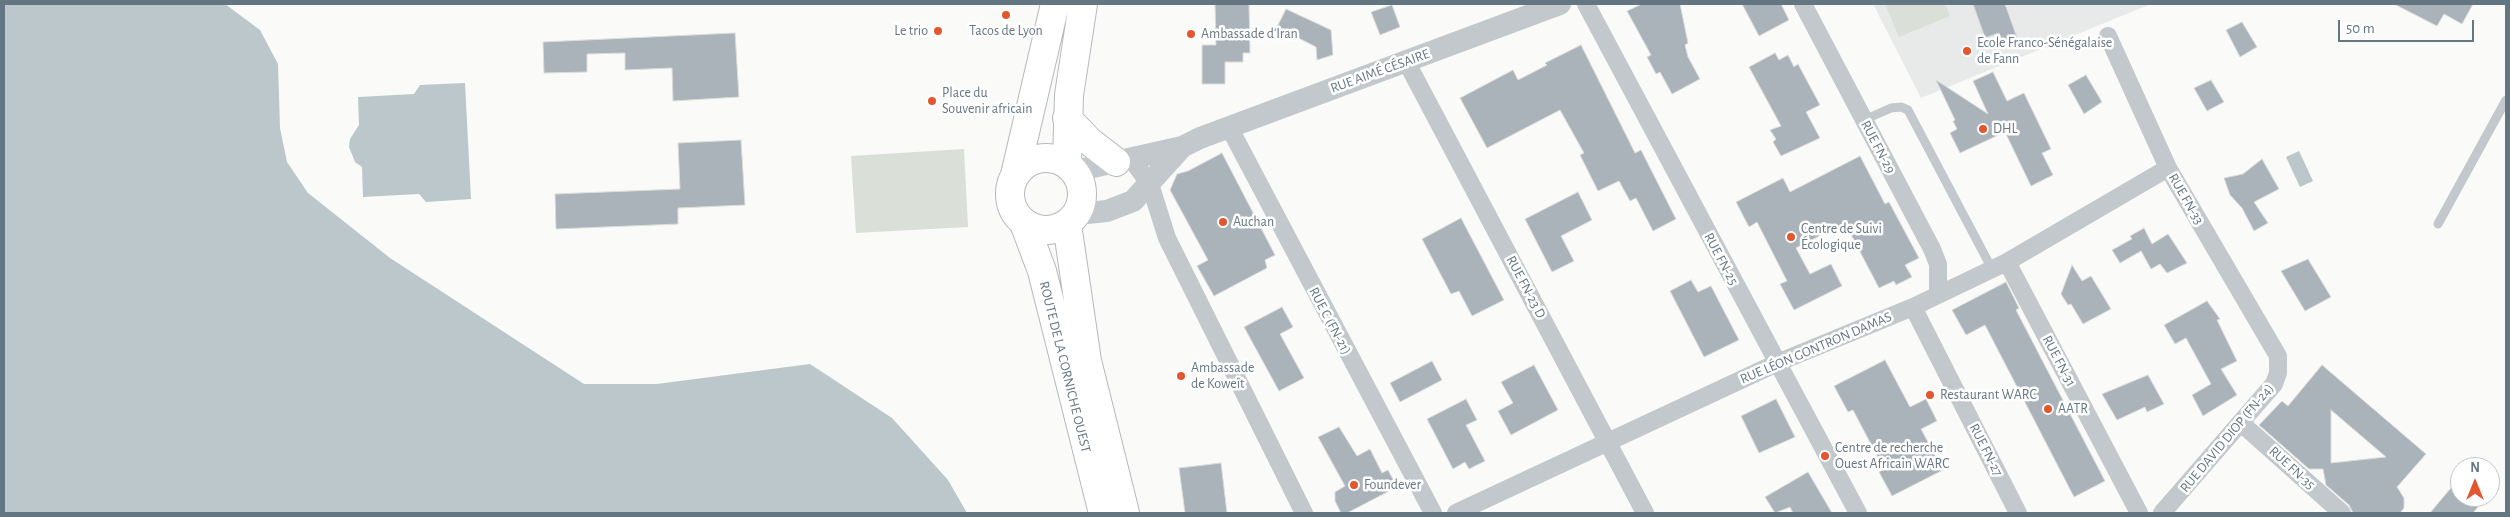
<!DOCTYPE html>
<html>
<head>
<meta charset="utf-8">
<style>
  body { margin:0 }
  #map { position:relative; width:2510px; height:517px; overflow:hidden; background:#fafaf8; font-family:"Alegreya Sans",sans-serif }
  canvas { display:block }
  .frame { position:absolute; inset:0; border:5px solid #657683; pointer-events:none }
  .north { position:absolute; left:2450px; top:457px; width:50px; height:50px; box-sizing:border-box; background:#fff; border:1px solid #c1c8cd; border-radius:50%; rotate:0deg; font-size:14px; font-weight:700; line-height:20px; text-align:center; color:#657683 }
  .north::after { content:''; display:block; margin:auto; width:18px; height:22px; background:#e4572e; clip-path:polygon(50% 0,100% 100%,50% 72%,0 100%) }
  .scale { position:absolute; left:2338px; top:20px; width:136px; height:22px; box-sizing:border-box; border:2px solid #657683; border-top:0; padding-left:6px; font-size:15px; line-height:18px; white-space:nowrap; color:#657683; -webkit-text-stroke:4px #fff; paint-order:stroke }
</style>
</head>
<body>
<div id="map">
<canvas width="2510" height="517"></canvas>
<div class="frame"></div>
<div class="north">N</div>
<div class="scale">50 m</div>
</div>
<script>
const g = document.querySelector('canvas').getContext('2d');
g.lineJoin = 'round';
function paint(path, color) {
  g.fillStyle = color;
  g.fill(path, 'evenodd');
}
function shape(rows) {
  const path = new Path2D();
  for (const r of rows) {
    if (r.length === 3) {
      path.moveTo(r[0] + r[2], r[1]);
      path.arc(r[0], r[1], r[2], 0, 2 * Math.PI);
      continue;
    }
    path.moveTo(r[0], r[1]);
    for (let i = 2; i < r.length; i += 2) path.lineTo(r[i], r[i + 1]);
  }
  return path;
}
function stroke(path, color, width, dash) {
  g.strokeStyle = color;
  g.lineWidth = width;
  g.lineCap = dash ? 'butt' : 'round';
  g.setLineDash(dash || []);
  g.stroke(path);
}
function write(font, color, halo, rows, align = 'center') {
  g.font = font + ' "Alegreya Sans",sans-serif';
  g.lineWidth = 5;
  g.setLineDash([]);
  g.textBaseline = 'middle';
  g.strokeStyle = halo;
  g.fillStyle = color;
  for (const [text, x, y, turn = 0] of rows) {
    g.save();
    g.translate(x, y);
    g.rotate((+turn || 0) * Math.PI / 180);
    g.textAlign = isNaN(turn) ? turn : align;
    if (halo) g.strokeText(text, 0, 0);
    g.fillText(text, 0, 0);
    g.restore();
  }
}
const built = shape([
  [1873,4,2151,4,1921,98]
]);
const green = shape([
  [1885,4,1945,4,1950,16,1899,37],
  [964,149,968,227,856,233,851,156]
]);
const water = shape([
  [4,4,225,4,260,30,278,64,280,128,287,162,308,193,390,258,584,384,657,384,810,364,892,418,948,480,967,513,4,513],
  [465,83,471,199,426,202,419,194,363,197,362,167,355,162,349,147,350,139,359,125,358,97,414,94,420,85],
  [2299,151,2313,181,2300,187,2286,157]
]);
const building = shape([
  [1215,4,1249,4,1250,53,1243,53,1243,62,1225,62,1225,84,1202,84,1202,45,1216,45,1215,4],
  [1642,4,1680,4,1688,43,1685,45,1688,57,1700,79,1672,94,1660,72,1656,74,1647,57,1651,55,1627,11,1642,4],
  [1742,4,1781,4,1789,20,1759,36,1742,4],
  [1973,4,2005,4,2018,40,2003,45,1999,33,1985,38,1973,4],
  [2394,4,2473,4,2462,24,2444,14,2437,26,2394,4],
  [1392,5,1400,27,1380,35,1371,12,1392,5],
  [1286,9,1331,30,1333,55,1317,60,1316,47,1277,27,1286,9],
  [2242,22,2257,47,2240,57,2226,30,2242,22],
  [735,33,739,97,673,101,672,68,625,70,625,53,587,54,587,72,544,73,543,42,735,33],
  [1581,45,1635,153,1641,150,1676,219,1653,231,1636,198,1630,201,1619,181,1598,191,1580,155,1584,153,1560,110,1487,148,1460,98,1513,70,1518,80,1547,65,1545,63,1581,45],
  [1775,53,1779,60,1788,55,1794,67,1798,64,1820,105,1806,112,1820,138,1781,156,1773,142,1776,139,1770,130,1781,126,1749,67,1775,53],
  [1993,72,2007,101,2024,93,2051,149,2042,153,2053,175,2031,186,2005,132,1960,153,1950,133,1957,129,1953,121,1955,120,1936,80,1988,114,1973,81,1993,72],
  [2086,75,2102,102,2084,114,2068,85,2086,75],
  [2211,80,2224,102,2207,111,2194,88,2211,80],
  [741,140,745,205,678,208,678,224,556,229,555,194,680,189,678,143,741,140],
  [1222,153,1275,255,1265,260,1267,268,1214,296,1197,266,1208,260,1170,190,1177,174,1188,171,1222,153],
  [1860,156,1885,204,1889,202,1919,258,1905,265,1912,277,1896,285,1894,281,1879,288,1845,223,1796,248,1810,274,1831,264,1842,286,1794,310,1780,284,1787,281,1757,222,1749,227,1736,202,1783,178,1790,192,1860,156],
  [2262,159,2279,189,2254,202,2268,223,2254,231,2242,208,2230,195,2224,178,2243,174,2262,159],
  [1578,192,1592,220,1561,236,1574,261,1552,272,1525,219,1578,192],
  [1461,218,1504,300,1472,316,1459,291,1451,294,1422,239,1461,218],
  [2144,228,2152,244,2168,234,2187,263,2167,273,2160,264,2151,269,2141,251,2120,263,2112,250,2132,239,2130,236,2144,228],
  [2308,259,2331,297,2305,311,2281,271,2308,259],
  [2072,265,2082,281,2091,276,2111,309,2083,324,2071,304,2068,305,2061,294,2072,265],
  [1691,280,1698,292,1711,286,1739,340,1704,357,1670,291,1691,280],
  [2006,282,2019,308,2016,310,2105,481,2074,497,1985,325,1966,335,1952,310,2006,282],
  [2207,301,2220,319,2217,320,2237,361,2221,369,2237,395,2203,416,2192,395,2211,384,2186,338,2175,344,2164,325,2207,301],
  [1282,307,1293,327,1280,334,1304,378,1279,391,1244,327,1282,307],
  [1885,360,1910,407,1926,399,1937,421,1921,429,1943,470,1892,496,1879,472,1884,469,1853,410,1848,412,1834,386,1885,360],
  [1432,361,1442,380,1400,402,1390,383,1432,361],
  [1534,365,1558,410,1511,435,1498,411,1513,403,1501,382,1534,365],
  [2322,365,2426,454,2397,487,2404,498,2404,508,2400,513,2353,513,2349,505,2326,485,2323,469,2309,469,2259,425,2282,401,2288,406,2322,365],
  [2331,410,2386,457,2331,463,2331,410],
  [2148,375,2164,404,2147,412,2145,407,2117,420,2102,394,2148,375],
  [1466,399,1477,420,1466,425,1485,461,1469,469,1465,462,1453,469,1427,419,1466,399],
  [1776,399,1795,437,1759,453,1741,416,1776,399],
  [1339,427,1357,456,1370,449,1382,473,1388,470,1397,487,1347,513,1341,513,1335,501,1335,492,1345,486,1318,437,1339,427],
  [1221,463,1227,513,1185,513,1179,468,1221,463],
  [1808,472,1832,513,1793,513,1790,507,1775,513,1765,497,1808,472],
  [2460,477,2460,497,2486,497,2473,513,2430,513,2460,477]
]);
const service = shape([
  [1864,120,1891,108,1901,107,1908,110,1992,269],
  [2438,224,2506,100]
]);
const minor = shape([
  [1586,4,1858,513],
  [1803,4,1932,249,1938,264,1938,294],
  [2108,36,2168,168,2278,356,2278,373,2274,384,2162,513],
  [1406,61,1645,513],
  [1229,127,1433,513],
  [1131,159,1150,184,1167,238,1304,513],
  [2007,262,2139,513],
  [1913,307,2018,513],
  [2241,423,2342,513],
  [1456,513,1777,363,1913,307,2007,262,2168,168]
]);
const tertiary = shape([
  [1075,171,1182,147,1200,138,1560,4],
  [1077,214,1107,211,1133,201,1182,147]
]);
const trunk = shape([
  [1067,118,1089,141,1116,162],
  [1046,194,36],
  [1067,163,1069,95,1083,4],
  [1015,175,1055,4],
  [1024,223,1042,271,1103,513],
  [1067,224,1087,361,1125,513]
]);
const markers = [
  [1006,15,5,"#e4572e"],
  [938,31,5,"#e4572e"],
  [1191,34,5,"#e4572e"],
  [1967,51,5,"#e4572e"],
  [932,101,5,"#e4572e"],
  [1983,129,5,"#e4572e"],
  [1223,222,5,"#e4572e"],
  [1791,237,5,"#e4572e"],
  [1181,376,5,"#e4572e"],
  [1930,395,5,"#e4572e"],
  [2048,409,5,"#e4572e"],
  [1825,456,5,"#e4572e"],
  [1354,485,5,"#e4572e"]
];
const poiNames = [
  ["Le trio",928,31,"right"],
  ["Tacos de Lyon",1006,31,"center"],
  ["Ambassade d'Iran",1201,34],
  ["Ecole Franco-Sénégalaise",1977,43],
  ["de Fann",1977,59],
  ["Place du",942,93],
  ["Souvenir africain",942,109],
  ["DHL",1993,129],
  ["Auchan",1233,222],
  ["Centre de Suivi",1801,229],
  ["Écologique",1801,245],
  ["Ambassade",1191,368],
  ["de Koweït",1191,384],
  ["Restaurant WARC",1940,395],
  ["AATR",2058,409],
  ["Centre de recherche",1835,448],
  ["Ouest Africain WARC",1835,464],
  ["Foundever",1364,485]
];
const streetNames = [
  ["RUE AIMÉ CÉSAIRE",1380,71,-20],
  ["RUE FN-29",1878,147,62],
  ["RUE FN-33",2186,199,60],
  ["RUE FN-25",1721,259,62],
  ["RUE FN-23 D",1526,287,62],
  ["RUE C (FN-21)",1330,321,62],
  ["RUE LÉON GONTRON DAMAS",1816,348,-23],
  ["RUE FN-31",2059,361,62],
  ["ROUTE DE LA CORNICHE OUEST",1065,367,76],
  ["RUE DAVID DIOP (FN-24)",2227,438,-50],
  ["RUE FN-27",1986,450,63],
  ["RUE FN-35",2292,468,42]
];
paint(built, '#e8e9e9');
paint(green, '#dadfd7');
paint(water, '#bbc7cb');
paint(building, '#aab3b9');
stroke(building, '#dcdcda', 1);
stroke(trunk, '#b4b9bd', 30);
stroke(service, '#c3c8cc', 9);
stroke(minor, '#c3c8cc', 18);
stroke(tertiary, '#c3c8cc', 22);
stroke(trunk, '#fff', 28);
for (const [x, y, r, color] of markers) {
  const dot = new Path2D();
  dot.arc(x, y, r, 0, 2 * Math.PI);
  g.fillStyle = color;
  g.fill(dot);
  stroke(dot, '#fff', 2);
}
write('14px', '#657683', '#fff', poiNames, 'left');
write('14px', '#657683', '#fff', streetNames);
</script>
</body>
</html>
